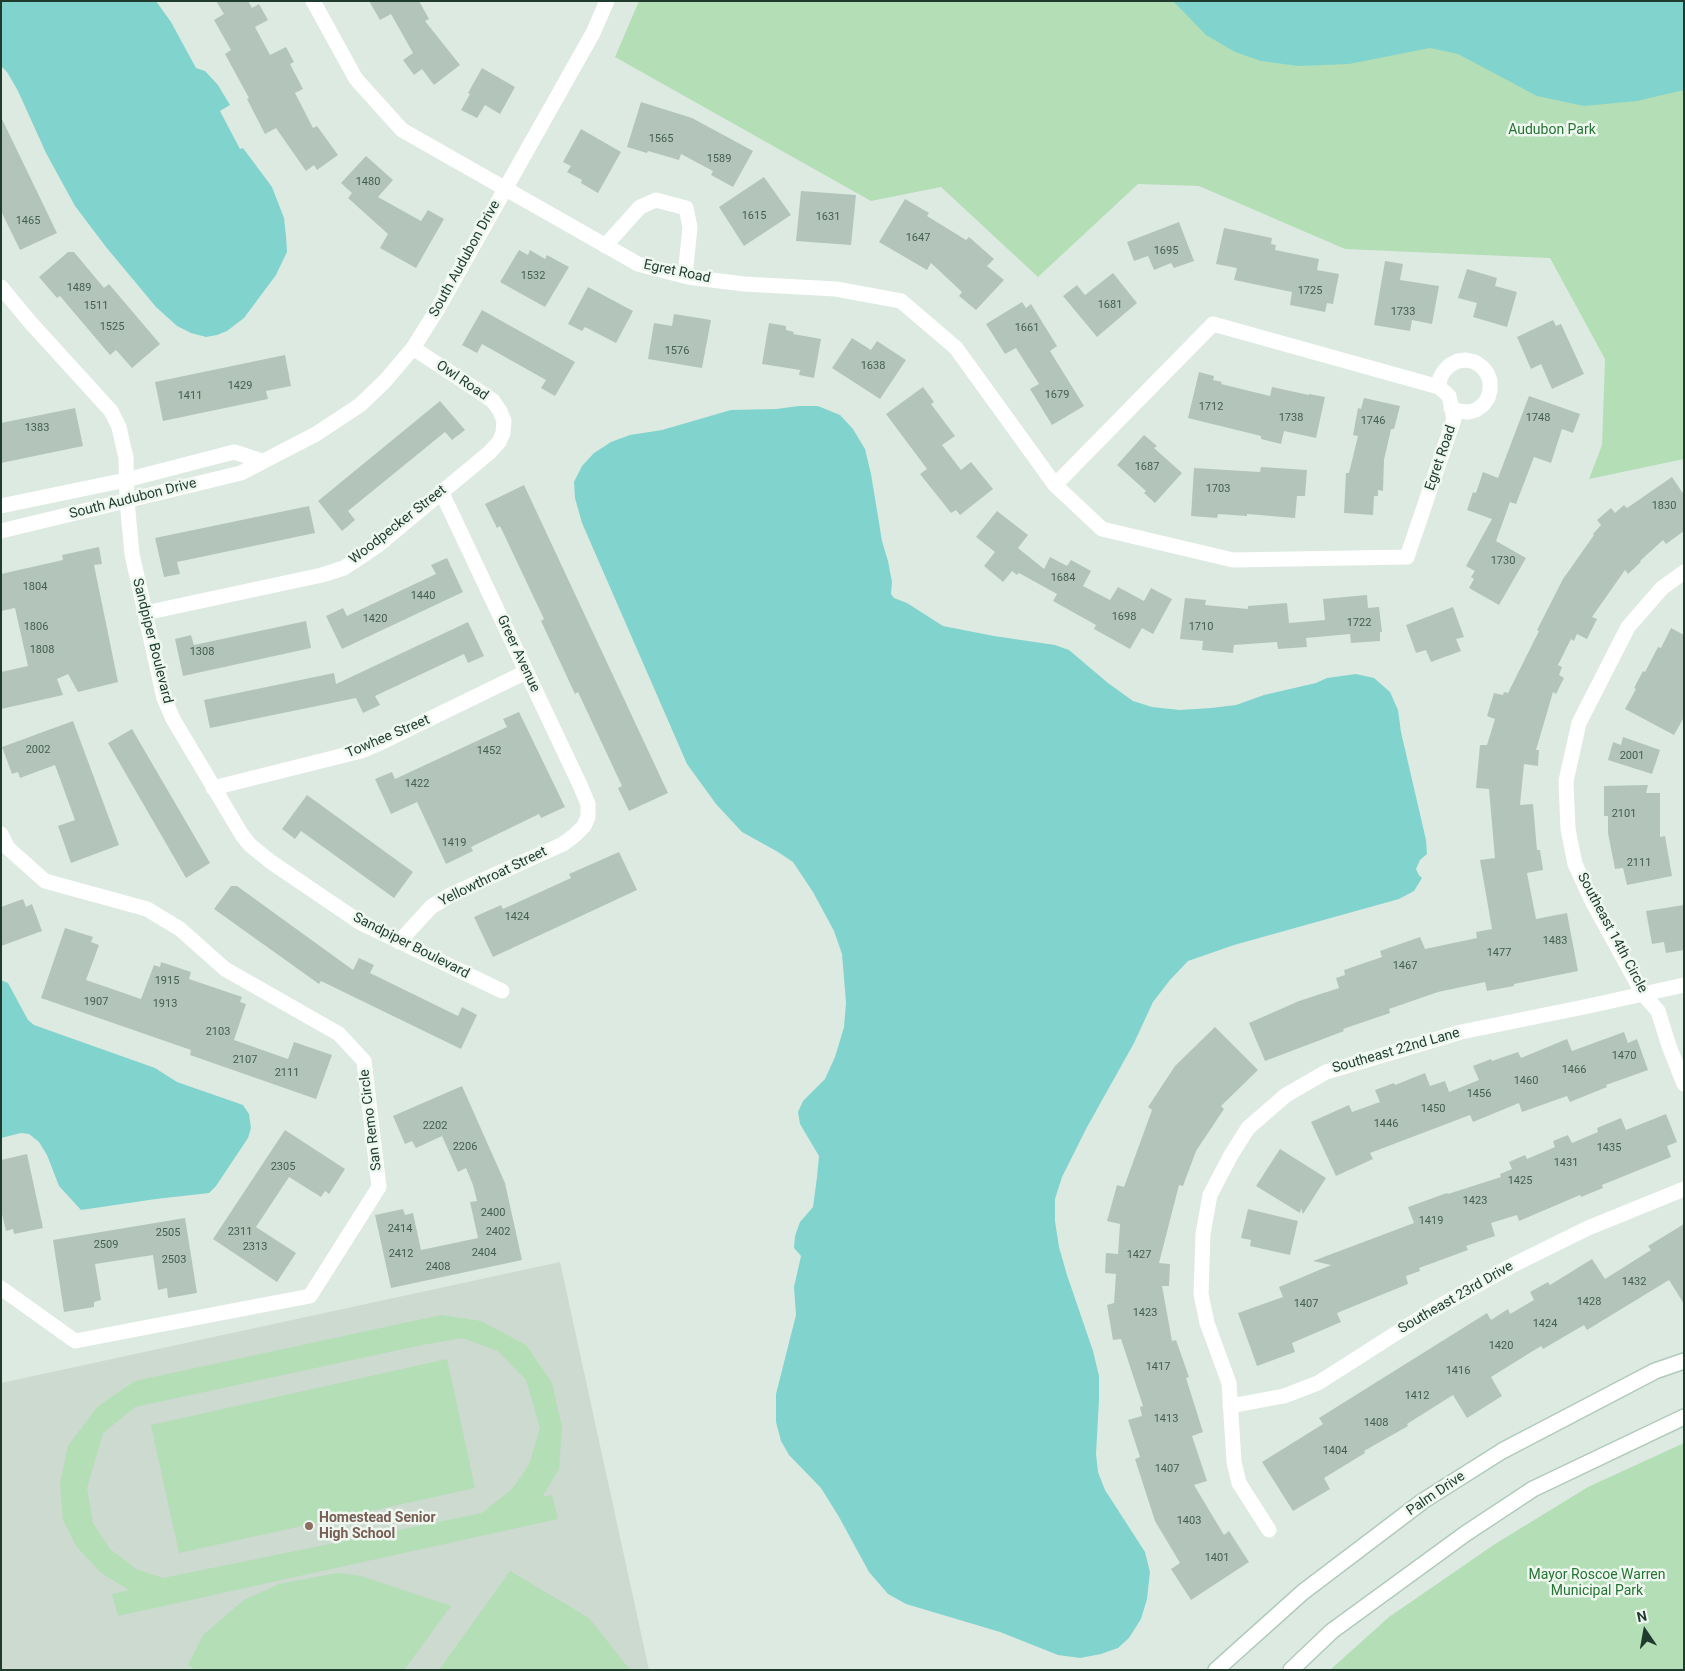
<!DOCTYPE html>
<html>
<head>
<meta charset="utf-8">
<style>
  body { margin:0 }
  #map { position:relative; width:1685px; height:1671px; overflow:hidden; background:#ddeae2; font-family:Roboto,sans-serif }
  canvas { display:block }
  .frame { position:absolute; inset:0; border:2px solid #1e3b2d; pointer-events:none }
  .north { position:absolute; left:1620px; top:1606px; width:50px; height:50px; -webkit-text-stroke:4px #eef7f0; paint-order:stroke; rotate:348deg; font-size:14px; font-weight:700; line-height:20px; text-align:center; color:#1e3b2d }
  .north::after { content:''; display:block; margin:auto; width:18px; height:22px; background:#1e3b2d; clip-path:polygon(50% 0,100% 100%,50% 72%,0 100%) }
</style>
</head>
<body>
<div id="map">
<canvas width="1685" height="1671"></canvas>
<div class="frame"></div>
<div class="north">N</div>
</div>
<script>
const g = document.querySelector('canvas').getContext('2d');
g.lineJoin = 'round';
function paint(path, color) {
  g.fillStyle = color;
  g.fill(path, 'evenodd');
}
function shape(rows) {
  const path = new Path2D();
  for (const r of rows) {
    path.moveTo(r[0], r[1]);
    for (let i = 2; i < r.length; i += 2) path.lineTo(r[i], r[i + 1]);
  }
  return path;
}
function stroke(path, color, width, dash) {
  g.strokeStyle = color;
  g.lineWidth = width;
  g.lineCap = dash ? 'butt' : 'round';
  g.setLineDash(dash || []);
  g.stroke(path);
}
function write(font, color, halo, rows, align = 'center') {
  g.font = font + ' Roboto,sans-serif';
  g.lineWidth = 5;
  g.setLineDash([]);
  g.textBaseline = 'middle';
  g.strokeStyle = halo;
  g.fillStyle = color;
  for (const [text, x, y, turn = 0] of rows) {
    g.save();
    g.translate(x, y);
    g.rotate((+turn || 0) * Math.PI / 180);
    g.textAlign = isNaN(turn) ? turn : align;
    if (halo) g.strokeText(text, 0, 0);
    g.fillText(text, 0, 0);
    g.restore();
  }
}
const built = shape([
  [560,1262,649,1670,1,1670,1,1383]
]);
const green = shape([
  [639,1,1684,1,1684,459,1589,479,1602,445,1605,359,1550,258,1345,249,1199,186,1138,184,1038,277,941,187,871,201,615,57],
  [441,1315,481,1321,526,1345,552,1383,562,1427,559,1469,542,1497,552,1495,558,1519,118,1616,112,1594,129,1590,101,1573,76,1546,63,1520,60,1484,68,1446,97,1407,135,1381],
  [462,1338,498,1351,526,1380,540,1428,529,1465,512,1489,482,1513,163,1578,136,1569,110,1549,93,1523,87,1488,103,1433,135,1407,422,1345],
  [447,1359,475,1488,179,1553,151,1425],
  [1684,1443,1684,1670,1330,1670,1389,1617,1495,1544,1588,1487],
  [510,1571,589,1618,630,1670,439,1670],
  [337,1573,361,1576,451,1606,404,1670,196,1670,188,1665,203,1635,244,1600,279,1584]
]);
const water = shape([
  [1,1,156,1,171,22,196,68,205,71,218,85,230,105,220,111,240,149,243,148,272,187,284,218,286,236,287,252,276,275,244,318,227,331,217,335,206,337,191,333,177,326,156,307,106,247,75,206,46,153,18,91,7,72,1,66],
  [1173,1,1684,1,1684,90,1637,101,1584,106,1537,96,1458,54,1430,48,1349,64,1298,66,1261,61,1235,52,1206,35],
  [799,406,818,406,840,415,853,429,865,449,871,474,882,541,888,561,892,582,891,594,894,598,907,603,943,626,994,636,1055,645,1069,650,1108,683,1133,701,1152,707,1180,710,1211,708,1236,705,1264,695,1316,683,1327,678,1356,674,1374,678,1390,692,1398,710,1401,732,1426,840,1427,854,1420,860,1416,869,1419,875,1422,878,1414,891,1399,899,1234,945,1188,961,1170,980,1153,1002,1134,1043,1086,1129,1062,1177,1055,1199,1055,1221,1059,1247,1067,1275,1093,1351,1099,1376,1099,1400,1096,1454,1098,1472,1105,1490,1145,1552,1150,1572,1147,1599,1141,1619,1129,1638,1118,1648,1101,1654,1080,1658,1058,1655,1000,1632,906,1604,888,1594,869,1572,839,1517,821,1488,789,1455,781,1441,776,1422,776,1394,796,1315,794,1287,801,1256,794,1248,795,1236,800,1222,813,1207,817,1177,819,1156,800,1124,798,1112,803,1101,825,1079,835,1057,844,1027,846,1003,842,954,834,931,813,892,793,862,778,852,742,832,716,804,687,764,582,523,575,498,574,482,582,466,594,453,611,442,630,435,662,430,731,410,776,409],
  [1,980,8,983,28,1020,34,1025,155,1068,177,1082,243,1105,249,1114,251,1128,248,1138,216,1186,209,1193,156,1199,81,1210,59,1186,47,1155,39,1142,29,1134,21,1133,1,1138]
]);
const building = shape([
  [216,1,248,1,252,8,259,4,268,20,255,27,270,55,286,47,294,62,290,64,303,89,295,93,313,128,317,126,338,155,317,170,314,165,306,171,276,128,265,134,247,99,249,98,225,54,231,50,214,20,224,14],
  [369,1,419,1,429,19,425,21,460,65,434,85,422,69,414,75,403,60,413,53,391,14,380,20],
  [482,68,515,87,500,114,485,105,477,118,461,110,470,94,468,93],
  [641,102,692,118,753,151,733,187,711,175,713,171,681,154,679,160,648,151,647,153,627,147],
  [1,117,57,233,20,250,1,211],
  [581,129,621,152,598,193,581,183,582,180,567,172,571,166,563,162],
  [366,156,393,180,378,197,421,221,428,210,444,219,416,268,380,248,388,234,348,198,352,193,341,183],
  [764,177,791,215,744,246,719,207],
  [801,191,856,195,851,245,796,241],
  [905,199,929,213,927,216,966,240,969,237,994,259,987,266,1004,280,976,310,959,296,962,292,931,263,927,270,879,242],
  [1179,222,1194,261,1174,268,1171,263,1154,270,1148,256,1134,261,1127,242],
  [1224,228,1272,238,1271,244,1276,245,1275,250,1319,259,1317,270,1339,274,1333,304,1327,303,1325,312,1290,305,1292,292,1234,280,1237,268,1216,264],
  [519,250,528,255,530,250,545,259,547,255,569,267,545,307,500,282],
  [68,252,74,252,104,288,109,284,160,344,132,368,116,350,110,355,60,296,57,298,39,277],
  [1385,261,1403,264,1400,280,1439,286,1432,324,1412,320,1410,331,1374,325],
  [1467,269,1497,278,1495,286,1517,292,1507,327,1473,317,1477,303,1458,298],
  [1113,273,1137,303,1097,337,1063,296,1077,285,1085,295],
  [588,287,633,311,616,343,585,327,582,331,568,324],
  [1022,302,1026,308,1031,304,1057,346,1050,351,1084,406,1052,425,1030,389,1039,384,1016,348,1005,354,986,324],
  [482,310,575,362,555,396,541,388,546,380,482,344,477,353,462,345],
  [674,314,711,320,702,368,648,359,654,323,672,326],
  [1553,320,1556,326,1561,324,1584,374,1552,389,1541,364,1531,369,1517,337],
  [769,323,786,326,786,330,794,332,793,334,821,339,814,378,799,375,800,370,762,364],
  [852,338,871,350,877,341,906,360,880,399,832,368],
  [285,355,291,386,266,391,268,399,163,421,155,382],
  [1199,372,1214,376,1213,380,1222,382,1221,384,1270,396,1272,387,1309,395,1309,394,1325,397,1316,438,1284,431,1281,444,1261,439,1261,436,1188,418],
  [923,387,934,402,931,404,955,436,942,445,961,470,971,462,993,489,960,515,956,510,951,513,920,474,927,469,886,414],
  [1529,396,1580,414,1573,433,1562,429,1551,463,1534,457,1516,504,1510,502,1496,541,1526,558,1499,605,1469,588,1474,579,1471,577,1475,571,1466,566,1492,519,1467,510,1473,492,1476,493,1483,472,1498,478],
  [1364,398,1400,406,1394,429,1391,429,1384,460,1383,491,1378,490,1378,496,1374,496,1373,515,1344,513,1346,473,1349,473,1358,436,1353,435,1358,408,1361,409],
  [440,401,465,430,452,440,445,432,348,511,355,520,342,531,318,501],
  [75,408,83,446,1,463,1,423],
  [1144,435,1157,446,1154,448,1182,473,1155,503,1144,493,1146,491,1117,465],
  [1261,467,1307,470,1305,496,1297,496,1295,518,1247,514,1247,516,1218,514,1217,518,1191,516,1194,468,1260,472],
  [1672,477,1684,495,1684,531,1666,544,1663,540,1640,561,1641,562,1628,574,1625,570,1592,617,1597,619,1587,639,1577,634,1574,641,1571,639,1558,665,1562,667,1559,675,1564,678,1556,694,1553,692,1536,750,1539,750,1538,766,1524,764,1520,805,1533,804,1537,850,1540,850,1543,870,1527,873,1536,919,1567,913,1578,971,1514,984,1514,986,1487,991,1485,982,1438,992,1389,1009,1390,1013,1343,1029,1344,1031,1265,1061,1249,1023,1299,1001,1339,988,1336,978,1345,975,1344,970,1382,957,1380,951,1420,937,1425,949,1477,938,1476,932,1492,929,1480,860,1495,858,1489,789,1476,788,1480,745,1487,745,1495,719,1487,716,1494,693,1503,695,1504,692,1508,693,1539,631,1537,630,1563,579,1594,535,1593,534,1601,525,1597,520,1611,508,1615,513,1624,505,1627,508],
  [524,485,668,793,629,811,618,788,622,786,578,692,575,694,541,621,544,619,500,526,497,528,485,504],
  [309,506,315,533,177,562,180,574,164,577,155,538],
  [997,511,1028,535,1018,548,1044,569,1050,557,1067,566,1071,560,1091,571,1083,586,1110,600,1118,587,1144,601,1151,588,1172,599,1153,634,1142,628,1130,649,1094,629,1096,625,1053,601,1057,594,1019,573,1017,575,1012,571,1003,582,984,566,995,552,976,537],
  [99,547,102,564,94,565,118,682,78,692,68,674,57,679,63,695,1,709,1,672,28,666,15,608,1,611,1,574,63,560,62,555],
  [447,558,463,592,342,649,326,616,343,608,347,616,436,574,431,565],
  [1367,595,1368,608,1379,607,1382,632,1380,632,1380,641,1351,643,1350,634,1306,638,1307,647,1278,649,1277,642,1234,645,1233,653,1202,650,1203,641,1180,639,1185,598,1206,600,1205,605,1248,609,1248,606,1287,603,1289,623,1325,620,1323,599],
  [1453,607,1464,637,1456,639,1461,651,1431,662,1426,650,1416,653,1406,625],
  [306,621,311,648,183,676,175,639,191,635,194,645],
  [468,622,484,656,468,663,464,654,375,696,380,705,363,713,356,698,210,728,204,700,334,673,336,684],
  [1671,628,1684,635,1684,717,1674,735,1625,709,1636,689,1634,688,1643,671,1645,672,1658,647,1661,648],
  [519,712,565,807,541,818,539,814,471,847,473,851,446,864,417,802,391,814,375,779,392,772,395,779,507,727,503,719],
  [73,721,119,845,71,863,58,826,75,820,55,765,20,778,18,772,12,774,2,747],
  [132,729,210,863,186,878,108,743],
  [1623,737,1660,750,1652,774,1608,760,1613,742,1621,745],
  [1648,785,1646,793,1660,793,1660,837,1665,836,1672,876,1627,885,1623,868,1615,869,1608,833,1608,816,1604,816,1604,786],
  [307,795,413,872,394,898,301,831,295,839,282,829],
  [619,852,637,890,493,957,474,917,501,905,503,909,571,878,569,874],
  [231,886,237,886,353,970,359,958,374,965,370,973,458,1016,462,1007,477,1015,461,1049,321,981,319,984,214,909],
  [23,899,26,907,32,904,42,931,1,946,1,907],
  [1684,905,1684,950,1666,953,1664,942,1652,944,1646,911],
  [65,928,93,937,91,942,99,945,86,980,141,999,154,965,160,967,161,962,191,972,189,979,242,997,240,1002,246,1004,234,1040,288,1059,294,1042,332,1055,316,1099,190,1055,191,1050,41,998],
  [1215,1027,1258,1070,1221,1106,1224,1109,1196,1151,1183,1186,1179,1185,1159,1263,1170,1264,1169,1286,1162,1286,1172,1341,1176,1340,1189,1377,1186,1378,1203,1432,1192,1436,1207,1481,1194,1485,1224,1535,1229,1531,1249,1562,1191,1600,1171,1569,1180,1563,1155,1521,1135,1459,1140,1457,1128,1420,1142,1416,1140,1407,1143,1406,1121,1339,1113,1340,1107,1305,1114,1303,1116,1274,1105,1273,1106,1253,1118,1254,1120,1224,1107,1221,1117,1185,1124,1187,1152,1110,1148,1107,1175,1066],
  [1624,1032,1628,1043,1637,1039,1648,1070,1606,1085,1607,1087,1570,1102,1567,1096,1522,1112,1519,1103,1473,1122,1470,1115,1370,1153,1373,1159,1336,1176,1311,1122,1349,1105,1352,1112,1380,1102,1375,1090,1394,1083,1395,1085,1425,1073,1430,1086,1445,1081,1449,1092,1479,1080,1473,1066,1491,1059,1492,1061,1518,1052,1521,1058,1567,1039,1572,1051],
  [462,1086,505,1183,522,1260,391,1288,375,1215,403,1209,405,1215,413,1213,421,1250,478,1238,470,1202,477,1201,473,1185,466,1168,458,1172,442,1136,416,1148,412,1141,405,1144,393,1116],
  [1666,1114,1677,1142,1667,1146,1671,1157,1602,1185,1603,1188,1581,1197,1580,1195,1519,1221,1517,1215,1491,1223,1495,1236,1466,1246,1468,1250,1419,1268,1420,1271,1406,1276,1408,1284,1337,1313,1341,1322,1292,1343,1295,1352,1257,1366,1238,1313,1283,1297,1279,1287,1331,1265,1313,1261,1414,1223,1408,1207,1447,1193,1448,1194,1501,1177,1500,1174,1512,1169,1509,1162,1525,1155,1527,1159,1555,1147,1553,1141,1568,1135,1572,1143,1598,1132,1597,1128,1621,1118,1626,1130],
  [285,1130,345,1169,329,1194,325,1191,321,1197,289,1177,256,1227,296,1253,277,1282,213,1239],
  [1280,1149,1326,1178,1303,1214,1301,1208,1300,1213,1256,1186],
  [27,1154,43,1228,14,1234,13,1229,6,1231,1,1210,1,1160],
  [1248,1209,1298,1221,1290,1255,1250,1246,1251,1240,1241,1238],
  [185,1218,197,1293,168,1298,167,1288,158,1290,153,1255,95,1264,101,1300,94,1302,94,1307,64,1312,53,1240],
  [1684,1224,1684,1304,1669,1280,1587,1330,1584,1325,1543,1349,1541,1346,1491,1377,1502,1396,1467,1418,1453,1395,1407,1424,1408,1426,1364,1451,1365,1453,1324,1478,1330,1489,1293,1511,1262,1462,1323,1424,1319,1418,1487,1313,1491,1320,1508,1309,1510,1314,1534,1300,1530,1292,1548,1282,1550,1285,1592,1259,1605,1279,1651,1250,1648,1246]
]);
const minor = shape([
  [313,1,356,79,402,130,638,264,688,277,744,284,836,289,901,301,956,348,1055,485],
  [605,246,640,207,656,200,686,208,690,227,685,276],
  [1,287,30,322,111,411,119,427,126,458,127,501,132,554,164,698,173,719,242,835,250,845,271,862,361,923,502,991],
  [1213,324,1439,387,1449,396,1454,419,1407,557,1233,560,1102,529,1055,485,1213,324],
  [1439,387,1440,378,1444,371,1450,365,1458,361,1466,360,1475,362,1482,367,1487,373,1490,381,1490,390,1488,398,1483,405,1476,410,1468,412,1459,411,1451,408],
  [1,506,126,480,234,452,262,461],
  [1,531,241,473,316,434,360,405,385,381,413,348,437,310,593,33,607,1],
  [1684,572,1662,588,1628,627,1579,723,1566,781,1568,829,1575,864,1593,903,1643,994,1658,1011,1669,1046,1684,1084],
  [145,613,322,575,344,568,377,546,490,452,499,442,503,433,504,421,500,411,493,401,483,394,413,348],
  [213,788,361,751,380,743,526,672],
  [1,834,8,848,45,881,147,909,180,929,225,969,339,1034,364,1061,379,1187,310,1296,75,1341,1,1288],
  [399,942,431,907,452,894,563,844,575,835,584,826,588,817,588,804,580,785,441,491],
  [1230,1406,1284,1396,1318,1383,1431,1311,1513,1265,1588,1228,1684,1189],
  [1269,1530,1239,1483,1234,1462,1229,1383,1207,1323,1201,1294,1203,1234,1210,1195,1231,1155,1248,1128,1286,1095,1326,1072,1461,1032,1584,1007,1684,985]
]);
const secondary = shape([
  [1216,1670,1303,1592,1423,1501,1502,1451,1655,1371,1684,1361],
  [1291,1670,1332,1631,1465,1534,1533,1489,1684,1417]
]);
const markers = [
  [309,1526,5,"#8d6e63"]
];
const numberNames = [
  ["1565",661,139],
  ["1589",719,159],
  ["1480",368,182],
  ["1615",754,216],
  ["1631",828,217],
  ["1465",28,221],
  ["1647",918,238],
  ["1695",1166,251],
  ["1532",533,276],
  ["1489",79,288],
  ["1725",1310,291],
  ["1681",1110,305],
  ["1511",96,306],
  ["1733",1403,312],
  ["1525",112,327],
  ["1661",1027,328],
  ["1576",677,351],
  ["1638",873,366],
  ["1429",240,386],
  ["1679",1057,395],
  ["1411",190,396],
  ["1712",1211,407],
  ["1738",1291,418],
  ["1748",1538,418],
  ["1746",1373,421],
  ["1383",37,428],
  ["1687",1147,467],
  ["1703",1218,489],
  ["1830",1664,506],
  ["1730",1503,561],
  ["1684",1063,578],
  ["1804",35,587],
  ["1440",423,596],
  ["1698",1124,617],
  ["1420",375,619],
  ["1722",1359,623],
  ["1806",36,627],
  ["1710",1201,627],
  ["1808",42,650],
  ["1308",202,652],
  ["2002",38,750],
  ["1452",489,751],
  ["2001",1632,756],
  ["1422",417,784],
  ["2101",1624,814],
  ["1419",454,843],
  ["2111",1639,863],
  ["1424",517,917],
  ["1483",1555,941],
  ["1477",1499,953],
  ["1467",1405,966],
  ["1915",167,981],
  ["1907",96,1002],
  ["1913",165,1004],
  ["2103",218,1032],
  ["1470",1624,1056],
  ["2107",245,1060],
  ["1466",1574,1070],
  ["2111",287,1073],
  ["1460",1526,1081],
  ["1456",1479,1094],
  ["1450",1433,1109],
  ["1446",1386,1124],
  ["2202",435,1126],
  ["2206",465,1147],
  ["1435",1609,1148],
  ["1431",1566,1163],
  ["2305",283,1167],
  ["1425",1520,1181],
  ["1423",1475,1201],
  ["2400",493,1213],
  ["1419",1431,1221],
  ["2414",400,1229],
  ["2311",240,1232],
  ["2402",498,1232],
  ["2505",168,1233],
  ["2509",106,1245],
  ["2313",255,1247],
  ["2404",484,1253],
  ["2412",401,1254],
  ["1427",1139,1255],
  ["2503",174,1260],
  ["2408",438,1267],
  ["1432",1634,1282],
  ["1428",1589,1302],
  ["1407",1306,1304],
  ["1423",1145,1313],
  ["1424",1545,1324],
  ["1420",1501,1346],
  ["1417",1158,1367],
  ["1416",1458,1371],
  ["1412",1417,1396],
  ["1413",1166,1419],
  ["1408",1376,1423],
  ["1404",1335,1451],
  ["1407",1167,1469],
  ["1403",1189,1521],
  ["1401",1217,1558]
];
const parkNames = [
  ["Audubon Park",1552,130],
  ["Mayor Roscoe Warren",1597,1575],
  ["Municipal Park",1597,1591]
];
const streetNames = [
  ["South Audubon Drive",465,259,-61],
  ["Egret Road",677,272,12],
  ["Owl Road",462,381,34],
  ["Egret Road",1441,458,-71],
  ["South Audubon Drive",133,499,-14],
  ["Woodpecker Street",398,525,-38],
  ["Sandpiper Boulevard",152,641,76],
  ["Greer Avenue",518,654,65],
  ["Towhee Street",388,737,-23],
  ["Yellowthroat Street",493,877,-26],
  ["Southeast 14th Circle",1612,933,62],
  ["Sandpiper Boulevard",411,946,27],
  ["Southeast 22nd Lane",1396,1051,-16],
  ["San Remo Circle",371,1120,-97],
  ["Southeast 23rd Drive",1456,1298,-30],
  ["Palm Drive",1436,1494,-34]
];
const educationNames = [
  ["Homestead Senior",319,1518],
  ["High School",319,1534]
];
paint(built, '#ccdad0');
paint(green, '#b4deb6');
paint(water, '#81d4ce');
paint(building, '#b3c5ba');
stroke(secondary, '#b0cbbb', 18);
stroke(minor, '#fff', 15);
stroke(secondary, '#fff', 15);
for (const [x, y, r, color] of markers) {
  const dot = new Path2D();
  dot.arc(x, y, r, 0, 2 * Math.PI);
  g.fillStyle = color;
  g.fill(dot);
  stroke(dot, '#eef7f0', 2);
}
write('11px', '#435e50', null, numberNames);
write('14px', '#267433', '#eef7f0', parkNames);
write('14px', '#1e3b2d', '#eef7f0', streetNames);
write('bold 14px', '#785e54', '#eef7f0', educationNames, 'left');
</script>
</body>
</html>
